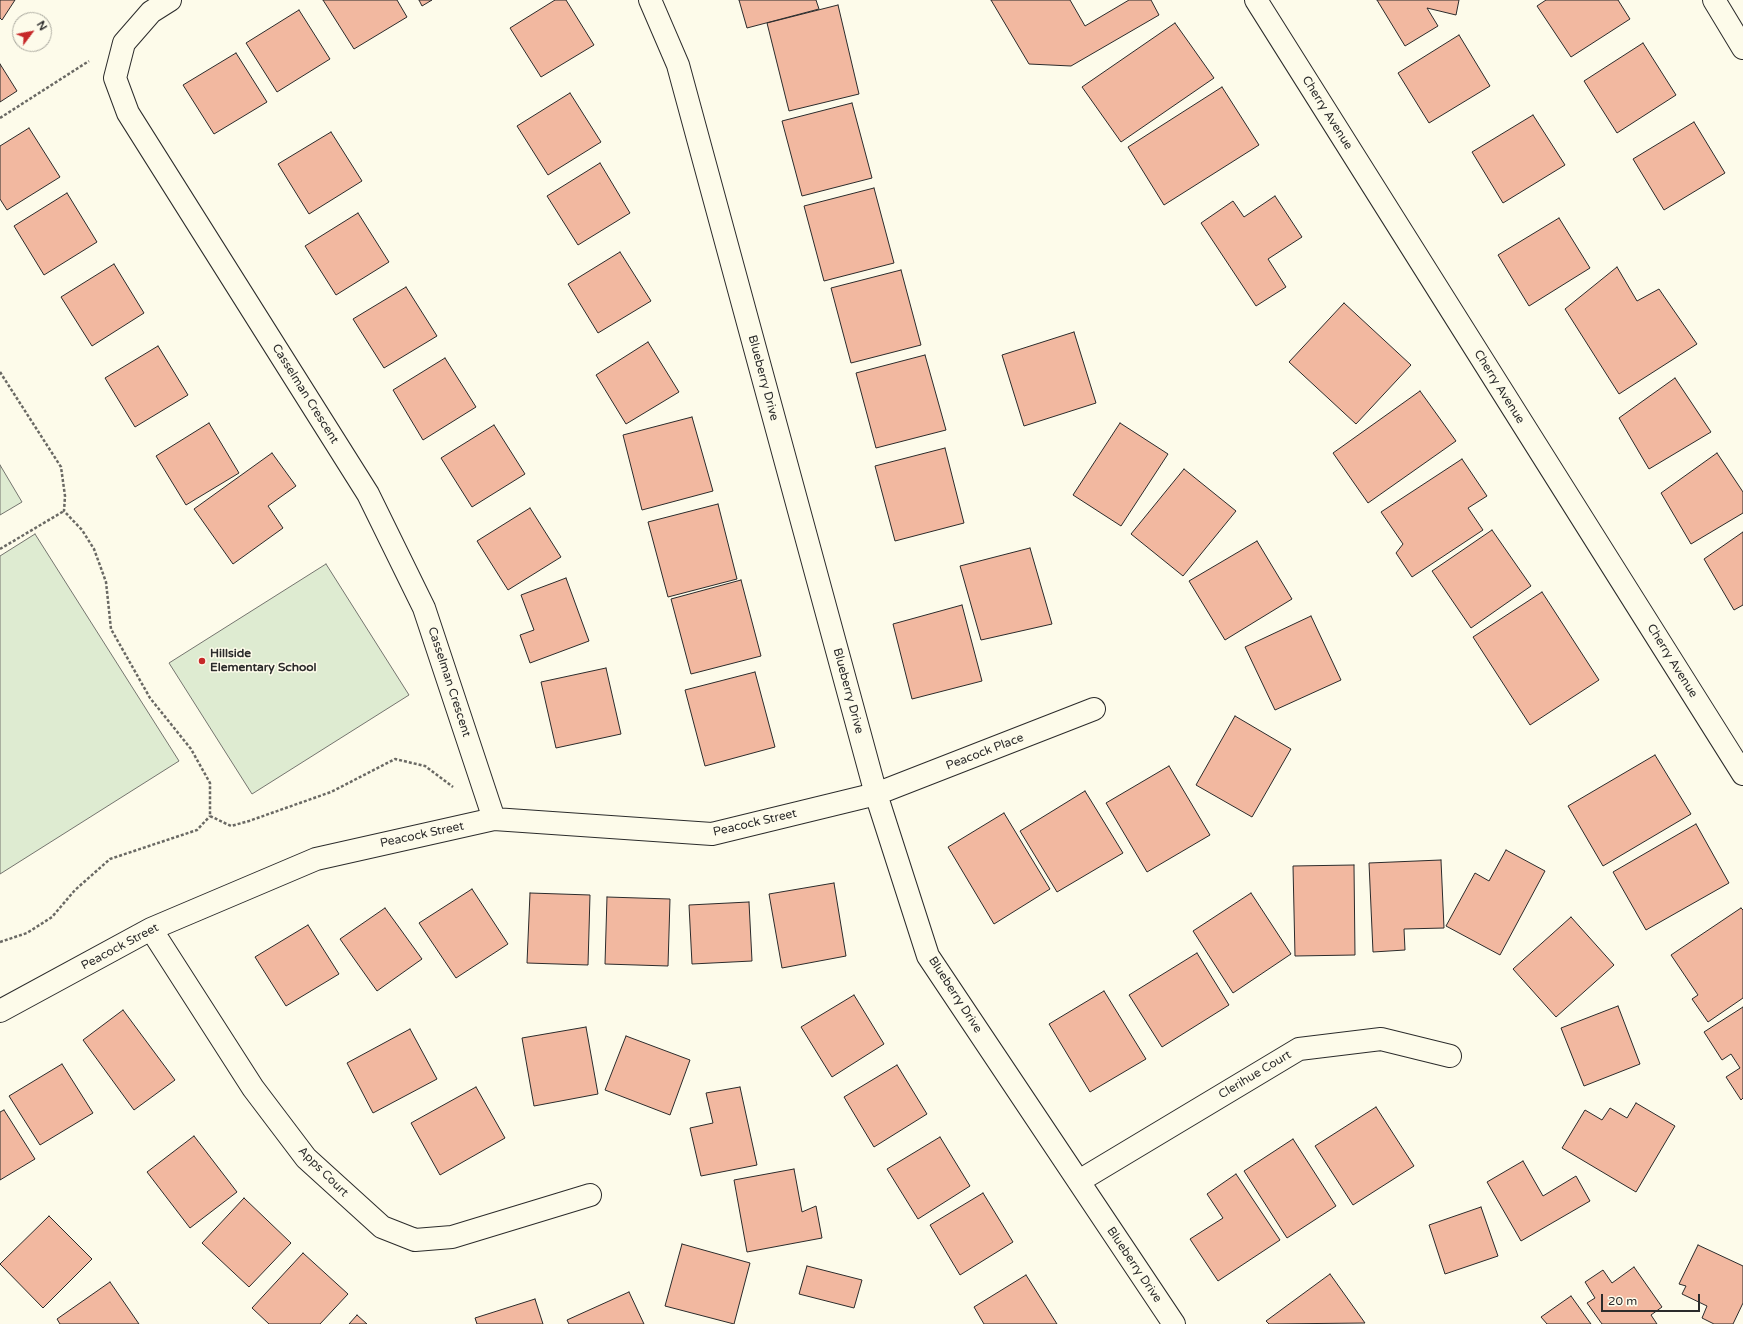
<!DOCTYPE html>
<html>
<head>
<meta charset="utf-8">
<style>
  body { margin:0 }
  #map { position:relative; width:1743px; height:1324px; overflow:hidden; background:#fdfbea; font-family:"Varela Round",sans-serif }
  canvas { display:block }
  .north { position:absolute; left:12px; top:12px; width:40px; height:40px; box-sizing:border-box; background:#fdfbea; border:1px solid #a9a89e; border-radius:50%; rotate:58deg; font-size:11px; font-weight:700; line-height:16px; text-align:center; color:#2b2b2b }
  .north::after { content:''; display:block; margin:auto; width:14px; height:18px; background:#c62828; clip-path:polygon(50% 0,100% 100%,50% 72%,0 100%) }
  .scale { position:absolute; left:1601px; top:1294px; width:99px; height:18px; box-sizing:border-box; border:2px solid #2b2b2b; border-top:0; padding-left:5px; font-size:12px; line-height:14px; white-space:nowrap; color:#2b2b2b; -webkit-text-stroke:3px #fdfbea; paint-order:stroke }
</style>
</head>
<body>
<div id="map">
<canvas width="1743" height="1324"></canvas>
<div class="north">N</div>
<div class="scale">20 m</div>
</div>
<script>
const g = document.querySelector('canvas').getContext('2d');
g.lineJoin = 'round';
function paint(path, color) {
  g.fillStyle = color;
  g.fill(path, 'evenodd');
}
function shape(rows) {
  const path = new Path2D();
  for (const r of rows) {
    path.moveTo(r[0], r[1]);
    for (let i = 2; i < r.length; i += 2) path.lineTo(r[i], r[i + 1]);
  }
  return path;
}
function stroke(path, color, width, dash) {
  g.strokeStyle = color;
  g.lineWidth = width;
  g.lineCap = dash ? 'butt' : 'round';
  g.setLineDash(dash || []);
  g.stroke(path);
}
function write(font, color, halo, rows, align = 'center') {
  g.font = font + ' "Varela Round",sans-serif';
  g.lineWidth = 3;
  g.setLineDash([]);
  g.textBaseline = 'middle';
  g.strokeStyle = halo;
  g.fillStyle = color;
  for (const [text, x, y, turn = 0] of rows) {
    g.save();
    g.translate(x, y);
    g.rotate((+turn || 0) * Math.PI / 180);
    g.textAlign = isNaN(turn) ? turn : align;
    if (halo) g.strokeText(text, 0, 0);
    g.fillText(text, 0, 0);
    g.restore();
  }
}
const green = shape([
  [0,465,22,502,0,515,0,465],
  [35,534,179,761,0,874,0,556,35,534],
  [326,564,409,695,252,794,169,663,326,564]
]);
const building = shape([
  [0,0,15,0,2,20,0,18,0,0],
  [323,0,397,0,407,17,354,49,323,0],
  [419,0,432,0,422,6,419,0],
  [555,0,566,0,594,45,541,77,510,28,555,0],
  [739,0,816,0,819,9,747,28,739,0],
  [991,0,1070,0,1085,26,1129,0,1151,0,1159,15,1071,66,1029,64,991,0],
  [1377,0,1459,0,1456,15,1427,8,1438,26,1405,46,1377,0],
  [1546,0,1618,0,1630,19,1571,57,1537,6,1546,0],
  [838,5,859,94,789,111,767,23,838,5],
  [299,10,330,59,277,92,246,43,299,10],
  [1175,23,1214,78,1121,142,1082,87,1175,23],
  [1459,35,1490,86,1429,123,1398,73,1459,35],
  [1643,43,1676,95,1617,133,1584,81,1643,43],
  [236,53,267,102,214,134,183,85,236,53],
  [0,64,17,91,0,102,0,64],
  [1222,87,1259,145,1164,205,1128,147,1222,87],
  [570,93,601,142,548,175,517,126,570,93],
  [852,103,872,178,802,196,782,121,852,103],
  [1533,115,1565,165,1503,203,1472,152,1533,115],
  [1694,122,1725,173,1664,210,1633,159,1694,122],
  [29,128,60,177,7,210,0,199,0,146,29,128],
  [331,132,362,181,309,214,278,164,331,132],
  [600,163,630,213,578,245,547,196,600,163],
  [874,188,894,263,824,281,804,206,874,188],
  [67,193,97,242,44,275,14,226,67,193],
  [1275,196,1302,237,1268,259,1286,287,1256,306,1201,223,1233,201,1244,217,1275,196],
  [358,213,389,262,336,295,305,246,358,213],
  [1559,218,1590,268,1529,306,1498,255,1559,218],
  [620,252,651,301,598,333,568,284,620,252],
  [114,264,144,313,92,346,61,297,114,264],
  [1617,267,1637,301,1659,289,1697,344,1619,394,1565,309,1617,267],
  [901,270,921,345,851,363,831,288,901,270],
  [406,287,437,336,384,368,353,319,406,287],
  [1344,303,1411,365,1356,424,1289,362,1344,303],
  [1074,332,1096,403,1024,426,1002,355,1074,332],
  [648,342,679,392,626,424,596,375,648,342],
  [158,346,188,395,135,427,105,378,158,346],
  [925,355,946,430,876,448,856,373,925,355],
  [445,358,476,407,423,440,393,390,445,358],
  [1675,378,1711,432,1649,469,1619,418,1675,378],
  [1420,391,1456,441,1368,503,1333,453,1420,391],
  [692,417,713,491,642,510,623,435,692,417],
  [209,423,239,473,186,505,156,456,209,423],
  [1120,423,1168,454,1121,526,1073,495,1120,423],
  [494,425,525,474,472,507,441,458,494,425],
  [945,448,964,523,895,541,875,466,945,448],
  [272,453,296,486,268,506,283,528,233,564,194,509,272,453],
  [1717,453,1743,492,1743,513,1691,544,1661,493,1717,453],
  [1462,459,1487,496,1468,508,1483,530,1412,577,1396,553,1403,544,1381,512,1462,459],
  [1184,469,1236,511,1183,576,1131,534,1184,469],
  [718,504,737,579,668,597,648,522,718,504],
  [530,508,561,557,508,590,477,541,530,508],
  [1492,530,1531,586,1471,628,1432,571,1492,530],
  [1743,532,1743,605,1734,610,1704,559,1743,532],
  [1257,541,1292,599,1225,640,1189,581,1257,541],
  [1030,548,1052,624,981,640,960,566,1030,548],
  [566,578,589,641,530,663,520,635,534,630,521,595,566,578],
  [741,580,761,656,691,674,671,599,741,580],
  [1542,592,1599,680,1530,725,1473,637,1542,592],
  [962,605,982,681,912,699,893,624,962,605],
  [1311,616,1341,680,1275,710,1245,647,1311,616],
  [606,668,621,734,556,748,541,682,606,668],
  [755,672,775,747,705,766,685,690,755,672],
  [1235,716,1291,749,1252,817,1196,785,1235,716],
  [1655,755,1691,814,1603,866,1568,806,1655,755],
  [1169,766,1210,835,1147,872,1106,803,1169,766],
  [1085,791,1123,853,1057,892,1020,831,1085,791],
  [1004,813,1050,889,994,924,948,847,1004,813],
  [1696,824,1729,883,1646,930,1613,872,1696,824],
  [1506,850,1545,871,1500,955,1446,926,1475,873,1489,881,1506,850],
  [1441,860,1444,928,1404,929,1405,950,1373,952,1369,863,1441,860],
  [1354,865,1355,955,1295,956,1293,866,1354,865],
  [834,883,846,956,782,968,769,894,834,883],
  [472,889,508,944,456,978,419,923,472,889],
  [530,893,590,895,588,965,527,963,530,893],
  [1251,893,1291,954,1233,993,1193,931,1251,893],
  [607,897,670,899,668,966,605,964,607,897],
  [749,902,752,961,692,964,689,905,749,902],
  [385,908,422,959,377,991,340,939,385,908],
  [1741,908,1743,910,1743,998,1708,1022,1692,999,1698,995,1671,955,1741,908],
  [1571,917,1614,965,1556,1017,1513,969,1571,917],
  [308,925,339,974,286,1006,255,957,308,925],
  [1197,953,1229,1005,1162,1047,1129,995,1197,953],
  [1104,991,1146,1059,1090,1092,1049,1024,1104,991],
  [854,995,884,1044,832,1077,801,1027,854,995],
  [1618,1006,1640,1064,1584,1086,1561,1028,1618,1006],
  [1743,1007,1743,1098,1741,1100,1726,1077,1740,1068,1731,1054,1722,1060,1704,1032,1743,1007],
  [123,1010,175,1080,134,1110,83,1040,123,1010],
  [586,1027,598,1094,534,1106,522,1038,586,1027],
  [410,1029,437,1079,373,1113,347,1063,410,1029],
  [626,1036,690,1060,670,1115,605,1090,626,1036],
  [62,1064,93,1113,40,1145,9,1096,62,1064],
  [897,1065,927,1114,874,1147,844,1097,897,1065],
  [476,1087,505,1138,440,1175,411,1123,476,1087],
  [740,1087,757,1165,701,1176,690,1128,713,1123,706,1093,740,1087],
  [1636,1103,1675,1126,1636,1192,1562,1148,1585,1110,1602,1120,1610,1108,1627,1118,1636,1103],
  [1376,1107,1414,1166,1353,1205,1315,1146,1376,1107],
  [4,1110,35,1159,0,1180,0,1112,4,1110],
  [194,1136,237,1192,190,1228,147,1172,194,1136],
  [940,1137,970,1186,918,1219,887,1169,940,1137],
  [1293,1139,1336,1206,1287,1238,1244,1171,1293,1139],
  [1523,1161,1543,1196,1576,1176,1590,1201,1521,1241,1487,1182,1523,1161],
  [794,1169,802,1212,816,1206,822,1238,747,1252,734,1180,794,1169],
  [1236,1174,1280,1240,1218,1281,1190,1239,1223,1218,1207,1194,1236,1174],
  [983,1193,1013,1242,960,1275,930,1225,983,1193],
  [244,1198,291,1243,249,1287,202,1243,244,1198],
  [1481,1207,1498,1256,1445,1274,1429,1225,1481,1207],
  [49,1216,92,1259,43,1308,0,1264,49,1216],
  [682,1244,750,1263,734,1324,665,1306,682,1244],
  [1698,1245,1743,1266,1743,1303,1733,1324,1714,1324,1702,1318,1707,1306,1682,1294,1686,1286,1679,1284,1698,1245],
  [303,1253,348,1294,320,1324,269,1324,252,1308,303,1253],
  [807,1266,862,1280,854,1308,799,1294,807,1266],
  [1634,1267,1662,1307,1651,1315,1657,1324,1602,1324,1587,1303,1595,1298,1585,1282,1603,1270,1612,1283,1634,1267],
  [1330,1274,1365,1323,1269,1324,1266,1321,1330,1274],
  [1026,1275,1057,1324,984,1324,974,1307,1026,1275],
  [110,1282,139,1324,60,1324,57,1319,110,1282],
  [629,1292,644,1324,569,1324,567,1320,629,1292],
  [1571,1296,1591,1324,1547,1324,1541,1317,1571,1296],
  [535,1299,543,1324,477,1324,475,1318,535,1299],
  [357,1315,367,1324,349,1324,357,1315]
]);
const path = shape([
  [0,118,89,61],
  [0,372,61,467,65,496,64,511,82,530,94,549,106,582,111,629,150,698,191,749,210,783,210,816,231,826,249,821,331,792,395,759,425,766,453,787],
  [0,549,64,511],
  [0,942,27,933,52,917,75,890,110,859,197,830,210,816]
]);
const minor = shape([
  [170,0,151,12,124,43,115,78,128,113,368,494,424,608,494,819],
  [650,0,678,65,876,794,928,956,1174,1324],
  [1714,0,1743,48],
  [151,929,253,1088,306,1158,382,1227,415,1240,452,1237,590,1195],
  [0,1011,151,929,316,859,494,819,712,834,876,794,1094,709],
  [1079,1181,1299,1049,1381,1039,1450,1056]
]);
const tertiary = shape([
  [1256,0,1743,774]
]);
const markers = [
  [202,661,4,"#c62828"]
];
const streetNames = [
  ["Cherry Avenue",1327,113,58],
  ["Blueberry Drive",763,378,75],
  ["Cherry Avenue",1499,387,58],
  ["Casselman Crescent",305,394,58],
  ["Cherry Avenue",1672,661,58],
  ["Casselman Crescent",449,682,72],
  ["Blueberry Drive",848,691,75],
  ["Peacock Place",985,752,-21],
  ["Peacock Street",755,823,-13],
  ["Peacock Street",422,835,-12],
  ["Peacock Street",120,947,-28],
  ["Blueberry Drive",955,995,57],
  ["Clerihue Court",1255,1075,-31],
  ["Apps Court",323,1172,45],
  ["Blueberry Drive",1134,1265,56]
];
const poiNames = [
  ["Hillside",210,654],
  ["Elementary School",210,668]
];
paint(green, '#deebd1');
stroke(green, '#74746e', 1);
paint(building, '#f2b8a0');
stroke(building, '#2b2b2b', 1);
stroke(minor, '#2b2b2b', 24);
stroke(tertiary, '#2b2b2b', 24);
stroke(path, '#6a6964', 2.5, [3, 2]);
stroke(minor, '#fdfbea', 22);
stroke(tertiary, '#fdfbea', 22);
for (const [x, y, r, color] of markers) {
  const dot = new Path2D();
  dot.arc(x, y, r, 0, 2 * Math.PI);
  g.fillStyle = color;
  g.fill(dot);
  stroke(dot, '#fdfbea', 1.5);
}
write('12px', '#2b2b2b', '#fdfbea', streetNames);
write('bold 12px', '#2b2b2b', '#fdfbea', poiNames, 'left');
</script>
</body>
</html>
